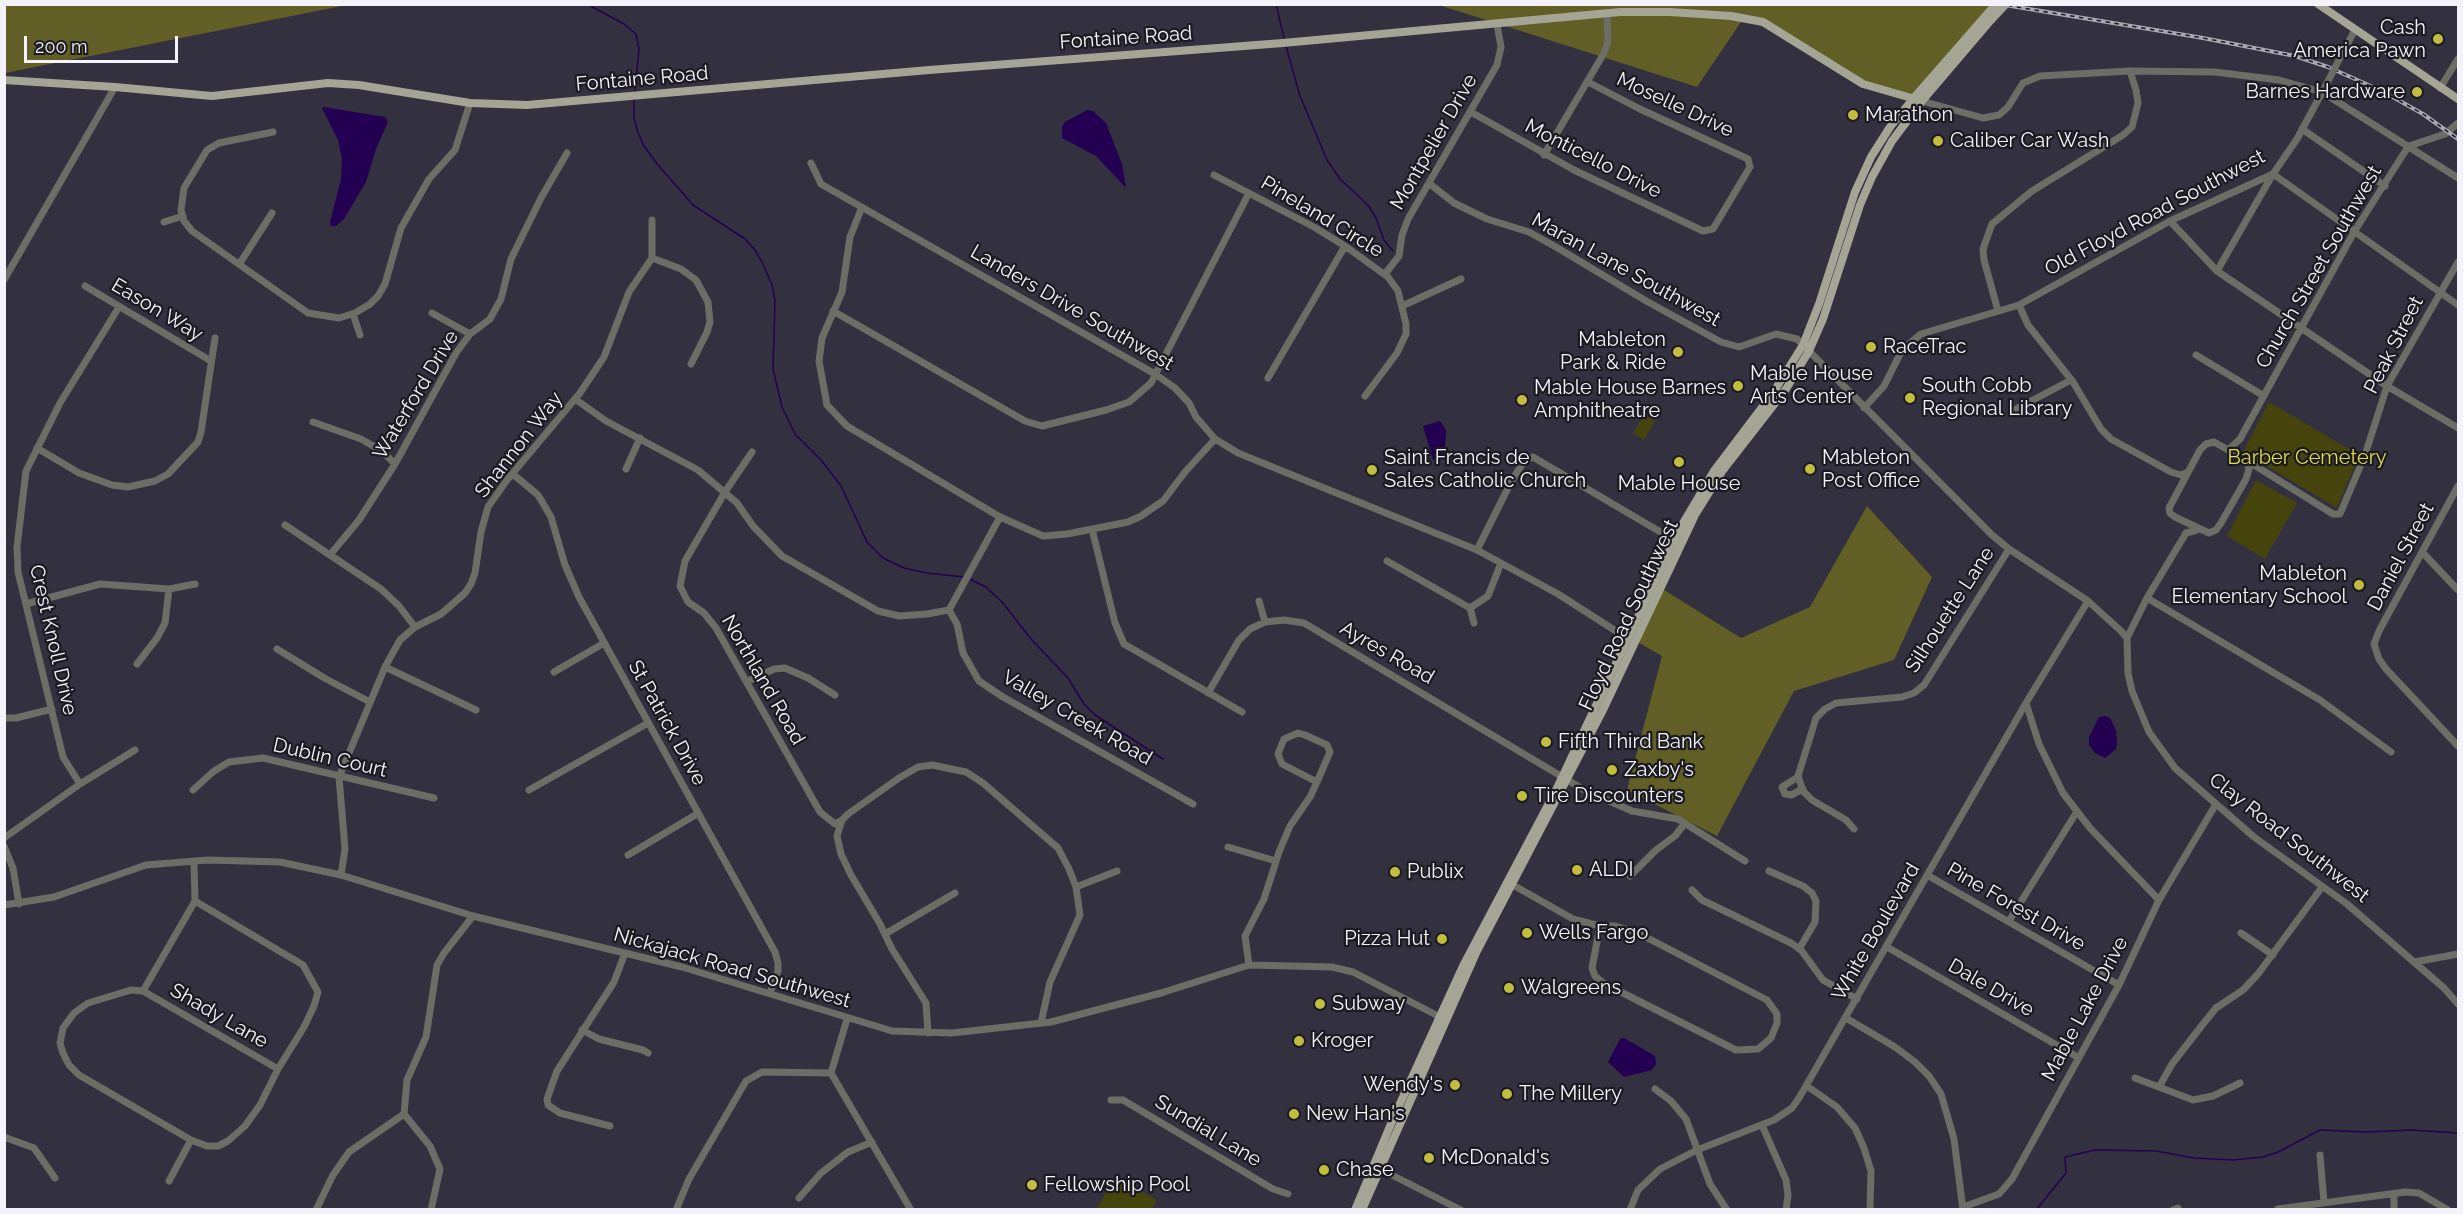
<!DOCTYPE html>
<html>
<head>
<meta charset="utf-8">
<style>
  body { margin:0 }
  #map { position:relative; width:2463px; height:1214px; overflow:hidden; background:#33313f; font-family:Raleway,sans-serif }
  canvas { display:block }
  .frame { position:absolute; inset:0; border:6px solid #f4f3fc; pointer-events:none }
  .scale { position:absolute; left:24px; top:36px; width:154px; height:27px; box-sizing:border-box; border:3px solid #f4f3fc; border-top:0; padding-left:8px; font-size:18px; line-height:21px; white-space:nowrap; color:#f4f3fc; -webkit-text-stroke:4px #1b1a20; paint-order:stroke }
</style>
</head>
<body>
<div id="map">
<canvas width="2463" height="1214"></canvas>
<div class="frame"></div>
<div class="scale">200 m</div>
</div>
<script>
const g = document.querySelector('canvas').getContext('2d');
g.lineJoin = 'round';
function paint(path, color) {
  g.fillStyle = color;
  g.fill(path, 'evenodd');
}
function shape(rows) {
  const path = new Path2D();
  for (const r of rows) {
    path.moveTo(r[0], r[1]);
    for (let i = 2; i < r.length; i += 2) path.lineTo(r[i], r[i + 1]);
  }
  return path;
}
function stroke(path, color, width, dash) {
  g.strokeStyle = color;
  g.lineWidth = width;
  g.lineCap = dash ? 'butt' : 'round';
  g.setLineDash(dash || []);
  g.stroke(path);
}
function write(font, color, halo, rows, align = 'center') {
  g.font = font + ' Raleway,sans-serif';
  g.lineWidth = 4.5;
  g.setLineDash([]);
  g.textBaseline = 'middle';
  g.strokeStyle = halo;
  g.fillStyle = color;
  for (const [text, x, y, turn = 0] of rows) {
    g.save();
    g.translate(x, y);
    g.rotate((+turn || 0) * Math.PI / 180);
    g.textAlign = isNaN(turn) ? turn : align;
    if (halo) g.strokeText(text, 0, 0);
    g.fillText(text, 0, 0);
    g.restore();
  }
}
const green = shape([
  [2269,402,2359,455,2337,508,2243,452],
  [1645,414,1655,421,1644,440,1633,433],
  [2256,480,2297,503,2265,559,2227,536],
  [1114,1177,1157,1200,1152,1209,1097,1209]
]);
const forest = shape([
  [5,4,347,4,347,5,5,73],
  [1439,5,1990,5,1914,98,1893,95,1818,57,1778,31,1743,19,1697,87],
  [1867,506,1932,577,1894,660,1794,691,1717,836,1627,790,1662,656,1627,636,1653,583,1741,638,1810,607]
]);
const water = shape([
  [324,107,385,117,388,122,376,149,366,182,344,219,336,226,331,226,330,222,341,179,342,159,338,140,322,108],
  [1087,110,1093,111,1106,123,1122,164,1126,188,1096,156,1062,138,1062,127,1065,122],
  [1440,421,1446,430,1445,450,1441,457,1433,460,1423,426],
  [2106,716,2110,718,2116,730,2117,741,2116,749,2105,758,2095,753,2089,745,2089,737,2099,717],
  [1624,1038,1655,1056,1656,1064,1652,1070,1624,1077,1608,1062,1620,1039]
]);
const stream = shape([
  [587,4,624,24,636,34,639,49,635,91],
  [1276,4,1284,38],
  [1286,46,1300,96,1327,160,1340,179,1368,205,1376,218,1384,240,1393,251],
  [634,99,634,118,638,133,644,146,658,165,693,205,745,239,755,250,763,264,772,285,775,300,773,369,782,407,795,434,822,461,841,486,867,542,883,558,904,568,927,573,964,577],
  [969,579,986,587,1003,603,1031,639,1068,678,1084,704,1095,715,1163,759],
  [2036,1210,2066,1173,2065,1157,2095,1150,2156,1151,2194,1158,2233,1160,2263,1157,2278,1152,2320,1130,2366,1132,2412,1130,2458,1133]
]);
const minor = shape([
  [2343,52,2355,30],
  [2440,88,2458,59],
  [1922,101,1983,118,1999,115,2008,107,2023,83,2040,76,2130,71,2215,72,2279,80,2322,92,2458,178],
  [1471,112,1574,170,1703,231,1713,229,1750,167,1748,159,1640,109,1588,82],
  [2302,129,2385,186],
  [273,132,219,143,207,150,184,188,181,210,184,221,192,231,308,313,339,318,355,313,370,304,378,296,385,284,401,228,429,179,455,150,470,103],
  [1544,155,1604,53,1608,41,1607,14],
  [811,163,821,184,1155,374,1175,388,1189,403,1196,417,1215,439,1238,453,1477,550,1558,594,1630,640],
  [1214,175,1314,227,1345,246,1388,277,1398,291,1406,324,1406,334,1397,353,1365,396],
  [1430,184,1454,203,1487,219,1529,232,1556,247,1648,302,1721,342,1739,347,1776,334,1797,339,1992,535,2009,549,2088,601,2121,631,2127,638,2128,673,2132,691,2149,732,2175,768,2254,837,2347,904,2444,988,2458,1004],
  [862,207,850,237,842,292,822,338,819,361,827,405,847,426,1000,517,1043,536,1067,534,1128,522,1141,516,1163,501,1185,472,1215,439],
  [2170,221,2217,271,2387,386,2458,428],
  [164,222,183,216],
  [652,258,681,269,696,280,708,302,710,322,707,332,691,364],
  [240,263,272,213],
  [2217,271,2273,174,2458,305],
  [1385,274,1399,256,1402,235,1408,219,1497,65,1501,47,1497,24],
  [4,280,115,87],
  [85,286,211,361],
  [2019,305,2028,325,2073,382,2101,429,2111,439,2171,472,2181,475,2186,473],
  [1402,306,1461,279],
  [833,311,1025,421,1042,426,1106,410,1129,402,1151,383,1249,193],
  [1998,311,1984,260,1983,249,1992,224,2032,191,2123,135,2132,127,2138,103,2136,90,2130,71],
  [432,313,470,334],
  [353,314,360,335],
  [2196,355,2264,396],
  [1268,378,1345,246],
  [575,399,606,421,698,470,737,503,753,526,782,556,878,611,899,616,927,614,949,610],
  [1864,408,1884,386,1902,350,1921,334,2019,305,2170,221,2273,174,2297,139,2326,85],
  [2016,409,2071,380],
  [313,422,361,439,382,451,395,464],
  [2214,442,2246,460,2249,469,2246,479,2221,523,2216,530,2209,533,2175,517,2170,513,2169,508,2200,450,2206,444,2214,442],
  [37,448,79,473,112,485,128,487,155,481,168,474,198,442,201,432,215,338],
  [2228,450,2240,439,2354,232,2404,153,2409,146,2445,134,2458,123],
  [752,452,725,492,685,561,680,586,688,602,704,613,716,628,820,812,835,824,842,820],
  [2246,460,2333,514,2340,514,2365,455,2387,386,2458,262],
  [626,469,640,438],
  [514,475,538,495,551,517,565,565,579,597,775,952,778,963,778,971,770,993],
  [2458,486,2379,631,2374,644,2379,659,2386,669,2458,746],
  [285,525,381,589,399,606,415,627],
  [1092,529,1115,623,1124,644,1242,712],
  [1477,550,1512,480,1525,460,1533,457,1674,540],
  [2422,552,2458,590],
  [330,555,359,520,395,464,456,353,470,334,490,319,501,299,511,259,541,198,567,153],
  [1387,561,1470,608,1488,596,1501,563],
  [2147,598,2320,700,2391,752],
  [1259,601,1265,622],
  [26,604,100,584,169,589,195,584],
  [1470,608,1474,623],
  [949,610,957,624,963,653,979,681,1003,697,1193,804],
  [949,610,1000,517],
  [2127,638,2147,598,2186,533,2197,530],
  [277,649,326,679,370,702],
  [137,664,157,638,165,623,169,589],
  [385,667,476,710],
  [554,672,604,643],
  [748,681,774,669,785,668,808,678,835,695],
  [1208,693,1239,640,1250,629,1265,622,1284,620,1304,623,1586,791,1632,811,1678,819,1745,861],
  [2026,703,2039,744,2063,793,2090,828,2159,900],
  [4,718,16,718,52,709],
  [1798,777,1782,787,1785,794,1791,795,1803,789],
  [80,784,63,757,18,572,17,547,26,471,60,403,119,307],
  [193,790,214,771,229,762,263,758,434,798],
  [529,790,648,723],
  [1854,829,1846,820,1812,800,1803,791,1798,776,1816,718,1825,709,1836,703,1902,697,1914,693,1924,685,2009,549],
  [4,838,80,784,135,750],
  [4,846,13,868,19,904],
  [1228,847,1276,861],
  [628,855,697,814],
  [194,862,195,901,303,965,318,992,314,1006,304,1027,278,1069,260,1105,245,1126,228,1141,218,1146,207,1146,191,1140,79,1075,69,1065,63,1053,60,1043,63,1028,74,1013,88,1003,131,990,143,991,278,1069],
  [1769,871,1803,886,1812,893,1816,901,1815,922,1799,949],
  [341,875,345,849,339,777,385,667,400,640,415,627,441,614,465,593,471,584,475,573,481,532,488,507,507,480,580,393,604,357,629,292,652,258,652,220],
  [1927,875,2119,985],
  [1630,876,1656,850,1675,836,1685,823],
  [1513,885,1573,919,1600,926],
  [1076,887,1117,871],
  [1692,890,1702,900,1791,943,1801,950,1823,980,1857,999],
  [4,905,54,897,146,865,208,860,280,862,341,875,473,916,682,967,892,1031,952,1033,1051,1022,1161,993,1249,965,1332,967,1353,972,1442,1018],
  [2009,921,2076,813],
  [1600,926,1615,926,1636,932,1767,1000,1777,1014,1777,1023,1771,1038,1758,1049,1736,1050,1603,983,1595,976,1592,968,1600,926],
  [2241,933,2273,955],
  [885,934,955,893],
  [1887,947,2079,1058],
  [2414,962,2458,954],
  [1249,965,1245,936,1264,899,1279,852,1290,826,1310,797,1317,782,1330,752,1327,745,1305,735,1298,733,1284,739,1278,754,1282,764,1317,782],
  [143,991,195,901],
  [1846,1018,1895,1047,1915,1062,1929,1076,1941,1094,1954,1139,1963,1210],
  [847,1019,831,1073,911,1210],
  [582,1030,599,1039,643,1050,648,1053],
  [928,1033,926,1003,892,949,880,924,851,875,841,854,837,836,842,820,848,814,899,778,918,767,932,765,966,772,983,783,1058,848,1069,869,1076,887,1080,915,1050,982,1041,1023],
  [2135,1078,2193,1100,2213,1096,2240,1083],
  [1807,1086,1837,1107,1855,1128,1864,1148,1871,1171,1870,1210],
  [2159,1087,2172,1064,2203,1024,2216,1008,2243,990,2258,974,2322,887],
  [1655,1089,1671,1101,1686,1119,1710,1184,1727,1210],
  [1111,1100,1123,1100,1273,1189,1288,1194],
  [1762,1125,1786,1180,1788,1195,1786,1210],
  [610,1126,560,1113,548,1105,547,1099,557,1071,614,982,625,953],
  [4,1137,34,1148,55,1178],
  [2320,1155,2324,1203],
  [1376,1167,1461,1210],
  [169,1181,191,1140],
  [2394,1194,2394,1210],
  [799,1198,821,1173,848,1152,872,1142],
  [1963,1207,1999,1194,2012,1179,2119,985,2159,900,2216,804],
  [2278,1209,2405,1192,2419,1193,2448,1210],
  [316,1210,333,1175,349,1152,404,1114],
  [431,1210,440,1169,430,1146,404,1114,407,1080,426,1037,437,965,444,953,473,916],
  [676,1210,689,1179,746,1081,762,1072,831,1073],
  [1630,1210,1638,1190,1660,1169,1697,1150,1774,1120,1792,1108,1799,1098,2026,703,2088,601],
  [2173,1210,2178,1208]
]);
const major = shape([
  [2318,4,2458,99],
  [4,80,115,87,212,96,328,83,359,85,470,103,527,105,929,70,1283,43,1620,12,1670,12,1731,16,1763,22,1863,84,1922,101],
  [1355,1210,1393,1119,1464,964,1558,786,1679,530,1714,471,1773,393,1803,345,1819,304,1855,192,1871,157,1890,127,1913,99,1996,4],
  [1362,1210,1477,951,1602,712,1695,515,1723,470,1786,389,1809,351,1823,319,1860,205,1872,177,1892,141,1922,101,1991,20]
]);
const rail = shape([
  [1999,4,2203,38,2295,56,2328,67,2382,91,2423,114,2458,139]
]);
const minorBridge = shape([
  [2326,85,2343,52]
]);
const majorBridge = shape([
  [1991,20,2006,4]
]);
const markers = [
  [2438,39,6,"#c1bd3f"],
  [2417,92,6,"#c1bd3f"],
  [1853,115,6,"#c1bd3f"],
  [1938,141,6,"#c1bd3f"],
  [1871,347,6,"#c1bd3f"],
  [1678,352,6,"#c1bd3f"],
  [1738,386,6,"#c1bd3f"],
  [1910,398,6,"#c1bd3f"],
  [1522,400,6,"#c1bd3f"],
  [1679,462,6,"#c1bd3f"],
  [1810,469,6,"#c1bd3f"],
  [1372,470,6,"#c1bd3f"],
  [2359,585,6,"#c1bd3f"],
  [1546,742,6,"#c1bd3f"],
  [1612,770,6,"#c1bd3f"],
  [1522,796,6,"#c1bd3f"],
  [1577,870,6,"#c1bd3f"],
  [1395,872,6,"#c1bd3f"],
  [1527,933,6,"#c1bd3f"],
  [1442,939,6,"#c1bd3f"],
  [1509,988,6,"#c1bd3f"],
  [1320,1004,6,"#c1bd3f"],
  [1299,1041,6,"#c1bd3f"],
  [1455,1085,6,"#c1bd3f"],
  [1507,1094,6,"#c1bd3f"],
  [1294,1114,6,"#c1bd3f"],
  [1429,1158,6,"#c1bd3f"],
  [1324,1170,6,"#c1bd3f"],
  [1032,1185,6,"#c1bd3f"]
];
const poiNames = [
  ["Cash",2426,28,"right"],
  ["America Pawn",2426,51,"right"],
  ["Barnes Hardware",2405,92,"right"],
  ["Marathon",1865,115],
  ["Caliber Car Wash",1950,141],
  ["Mableton",1666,340,"right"],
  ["Park & Ride",1666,363,"right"],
  ["RaceTrac",1883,347],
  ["Mable House",1750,374],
  ["Arts Center",1750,397],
  ["South Cobb",1922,386],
  ["Regional Library",1922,409],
  ["Mable House Barnes",1534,388],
  ["Amphitheatre",1534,411],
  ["Saint Francis de",1384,458],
  ["Sales Catholic Church",1384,481],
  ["Mableton",1822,458],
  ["Post Office",1822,481],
  ["Mable House",1679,484,"center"],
  ["Mableton",2347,574,"right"],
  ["Elementary School",2347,597,"right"],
  ["Fifth Third Bank",1558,742],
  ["Zaxby's",1624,770],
  ["Tire Discounters",1534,796],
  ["ALDI",1589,870],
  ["Publix",1407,872],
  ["Wells Fargo",1539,933],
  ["Pizza Hut",1430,939,"right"],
  ["Walgreens",1521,988],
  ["Subway",1332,1004],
  ["Kroger",1311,1041],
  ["Wendy's",1443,1085,"right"],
  ["The Millery",1519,1094],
  ["New Han's",1306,1114],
  ["McDonald's",1441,1158],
  ["Chase",1336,1170],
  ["Fellowship Pool",1044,1185]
];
const streetNames = [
  ["Fontaine Road",1126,38,-4],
  ["Fontaine Road",642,79,-5],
  ["Moselle Drive",1675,105,25],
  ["Montpelier Drive",1434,142,-60],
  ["Monticello Drive",1593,159,27],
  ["Old Floyd Road Southwest",2155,213,-28],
  ["Pineland Circle",1322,217,31],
  ["Church Street Southwest",2319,267,-60],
  ["Maran Lane Southwest",1626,270,29],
  ["Landers Drive Southwest",1072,308,30],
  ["Eason Way",157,310,31],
  ["Peak Street",2394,345,-63],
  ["Waterford Drive",416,395,-59],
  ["Shannon Way",519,445,-52],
  ["Daniel Street",2401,557,-62],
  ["Silhouette Lane",1950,610,-57],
  ["Floyd Road Southwest",1629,615,-65],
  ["Crest Knoll Drive",53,640,77],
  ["Ayres Road",1387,653,30],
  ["Northland Road",763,680,60],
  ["Valley Creek Road",1077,718,30],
  ["St Patrick Drive",667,723,61],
  ["Dublin Court",330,758,13],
  ["Clay Road Southwest",2289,838,38],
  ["Pine Forest Drive",2016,907,30],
  ["White Boulevard",1876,932,-60],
  ["Nickajack Road Southwest",732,968,16],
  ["Dale Drive",1991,988,30],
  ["Mable Lake Drive",2085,1009,-62],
  ["Shady Lane",219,1016,30],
  ["Sundial Lane",1208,1131,31]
];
const parkNames = [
  ["Barber Cemetery",2307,458]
];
paint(green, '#46440d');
paint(forest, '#615f26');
paint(water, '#230051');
stroke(stream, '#230051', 1.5);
stroke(minor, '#6c6d65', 7);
stroke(major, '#a5a596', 8);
stroke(rail, '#aaa8b3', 4);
stroke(rail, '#1b1a20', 1.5, [4.5]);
stroke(minorBridge, '#6c6d65', 7);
stroke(majorBridge, '#a5a596', 8);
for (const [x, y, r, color] of markers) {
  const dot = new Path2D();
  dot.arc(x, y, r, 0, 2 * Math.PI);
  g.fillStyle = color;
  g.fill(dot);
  stroke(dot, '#1b1a20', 2);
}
write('20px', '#f4f3fc', '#1b1a20', poiNames, 'left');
write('20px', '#f4f3fc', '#1b1a20', streetNames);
write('20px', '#e1dc4d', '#1b1a20', parkNames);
</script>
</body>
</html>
